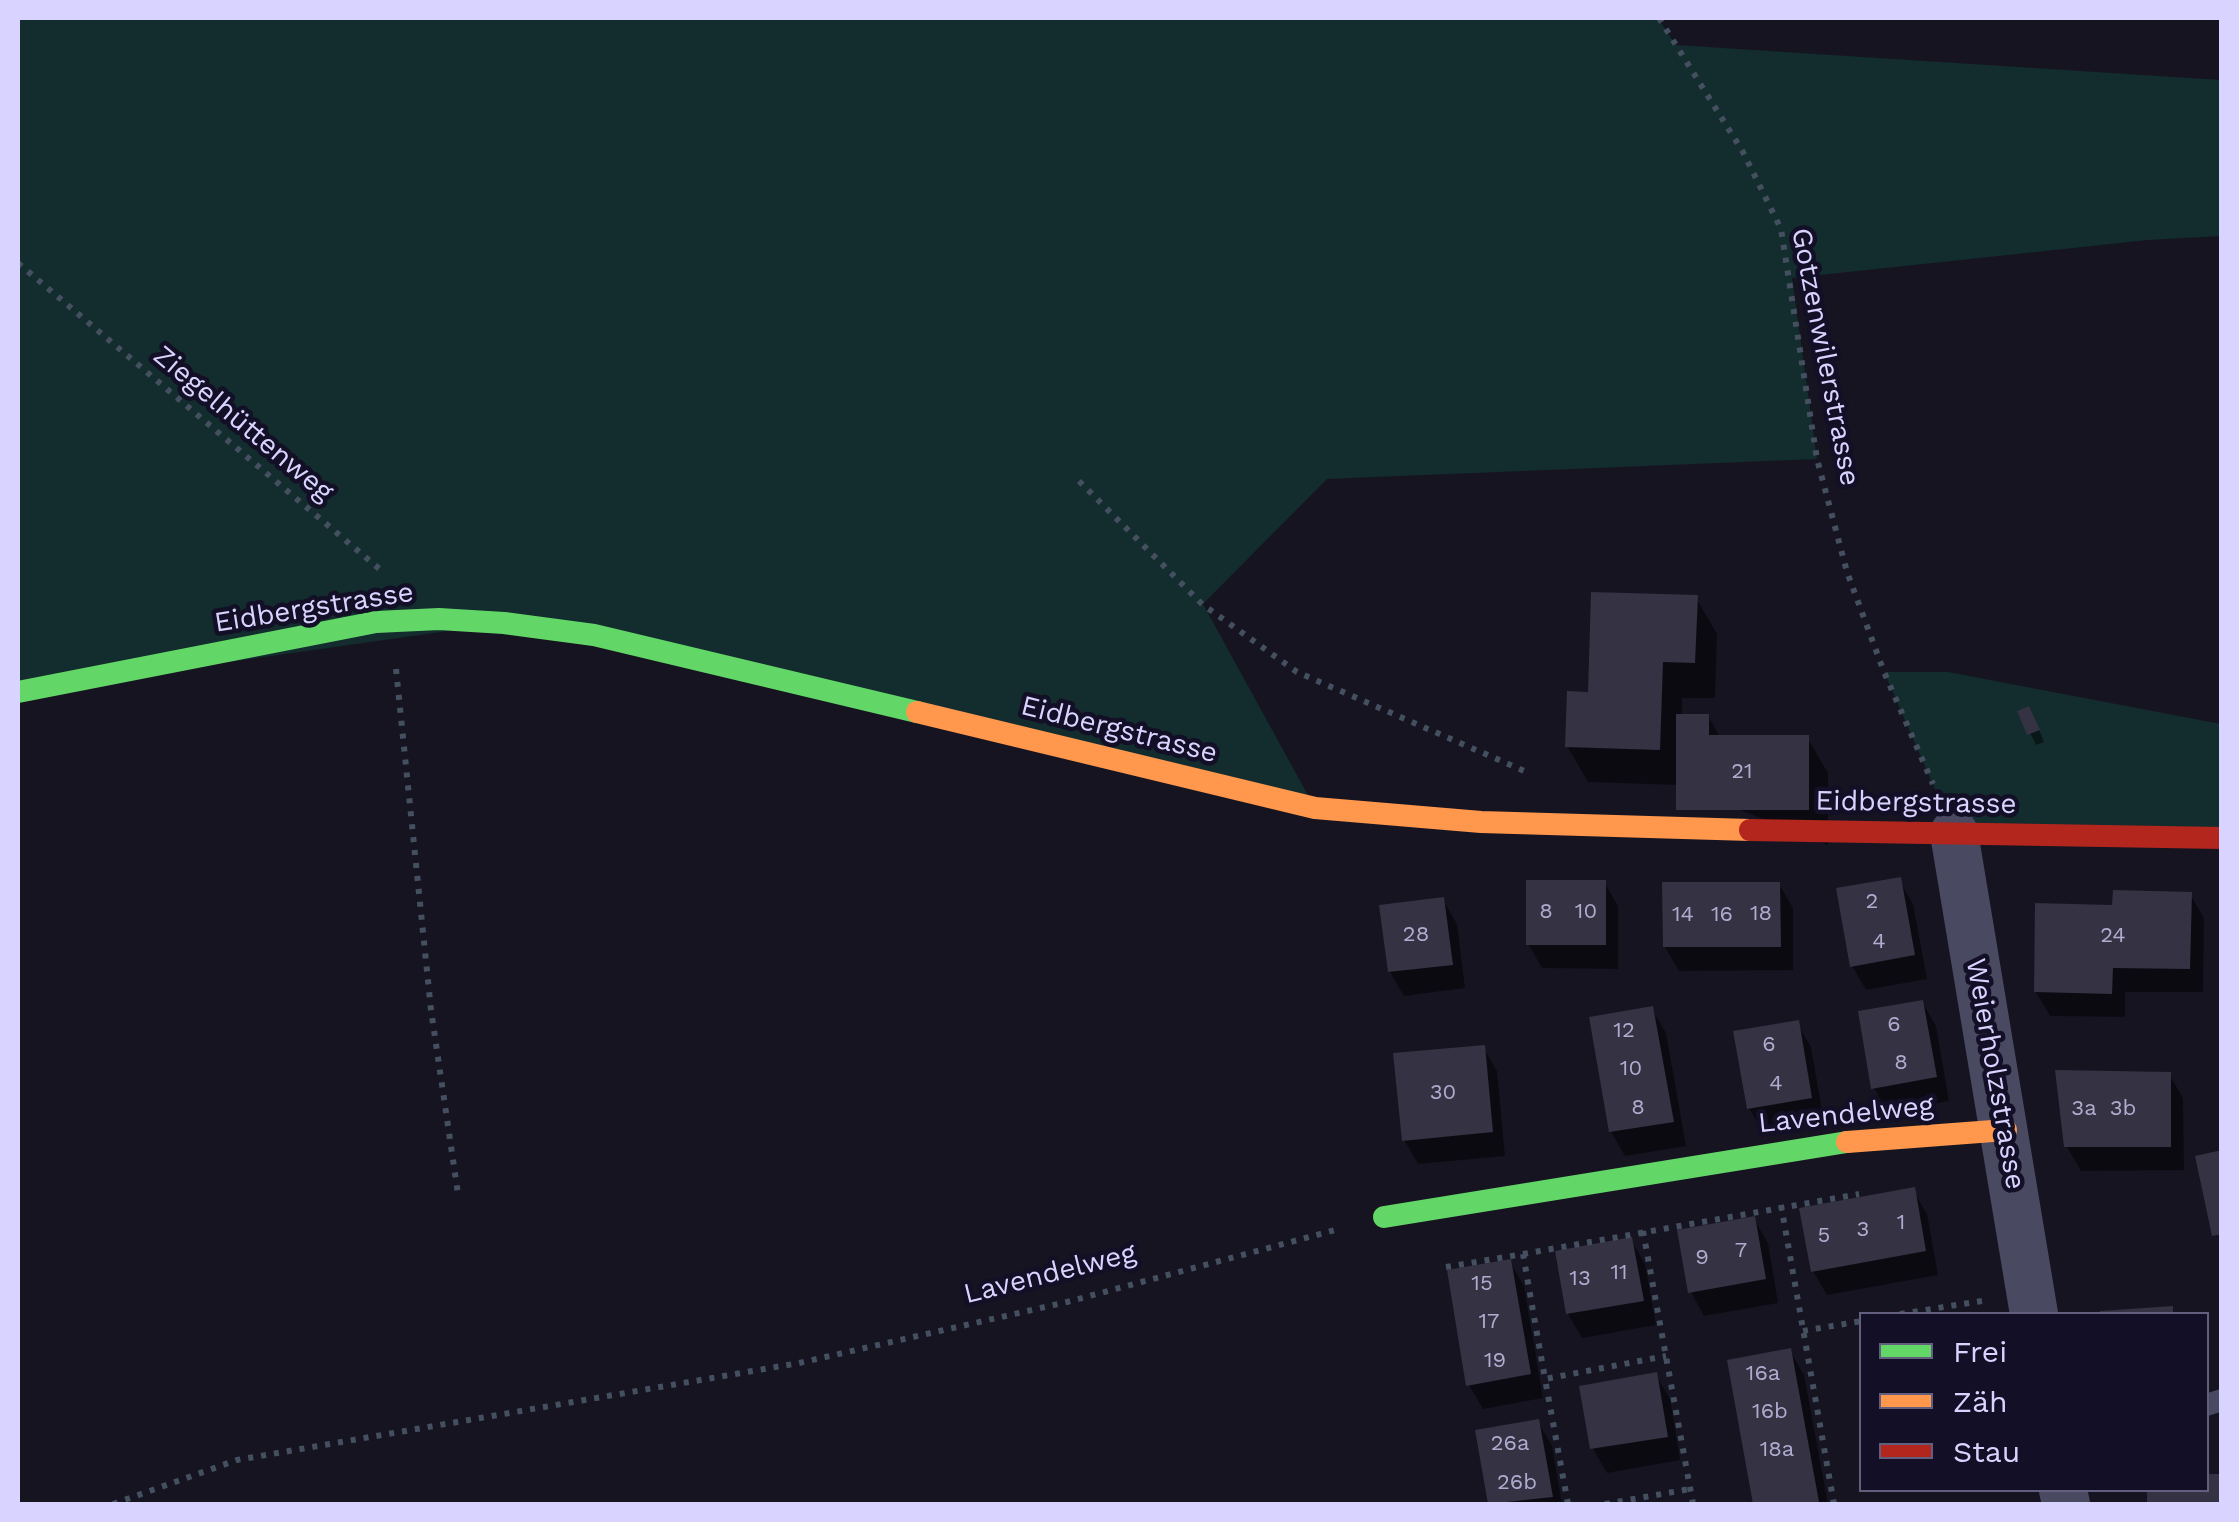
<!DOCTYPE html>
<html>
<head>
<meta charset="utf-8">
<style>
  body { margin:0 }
  #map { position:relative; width:2239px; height:1522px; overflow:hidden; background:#161421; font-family:"Work Sans",sans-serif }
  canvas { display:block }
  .frame { position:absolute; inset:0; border:20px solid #d9d4ff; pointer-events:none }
  .legend { position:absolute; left:1859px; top:1312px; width:350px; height:180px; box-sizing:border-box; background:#130f26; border:2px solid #625e7d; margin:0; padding:12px 18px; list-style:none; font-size:30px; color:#d9d4ff }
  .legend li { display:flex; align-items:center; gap:20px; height:50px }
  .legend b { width:50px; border:2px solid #625e7d }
</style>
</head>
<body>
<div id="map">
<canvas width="2239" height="1522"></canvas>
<div class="frame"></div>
<ul class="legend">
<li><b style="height:12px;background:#63d668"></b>Frei</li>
<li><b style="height:12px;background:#ff974d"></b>Zäh</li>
<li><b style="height:12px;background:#b3261e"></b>Stau</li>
</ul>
</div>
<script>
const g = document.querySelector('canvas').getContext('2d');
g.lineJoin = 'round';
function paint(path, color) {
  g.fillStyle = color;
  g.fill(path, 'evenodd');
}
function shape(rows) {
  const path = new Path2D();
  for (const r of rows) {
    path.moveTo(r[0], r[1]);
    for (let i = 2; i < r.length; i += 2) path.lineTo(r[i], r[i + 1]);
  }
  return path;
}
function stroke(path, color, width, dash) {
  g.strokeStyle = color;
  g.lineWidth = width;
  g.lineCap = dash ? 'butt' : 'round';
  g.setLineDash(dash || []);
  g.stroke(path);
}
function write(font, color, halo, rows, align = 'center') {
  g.font = font + ' "Work Sans",sans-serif';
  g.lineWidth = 9;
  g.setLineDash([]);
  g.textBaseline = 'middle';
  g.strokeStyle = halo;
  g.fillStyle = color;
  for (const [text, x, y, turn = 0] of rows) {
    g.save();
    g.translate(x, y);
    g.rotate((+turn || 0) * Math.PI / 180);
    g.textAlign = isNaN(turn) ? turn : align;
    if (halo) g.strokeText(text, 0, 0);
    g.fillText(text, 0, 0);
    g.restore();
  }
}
const green = shape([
  [18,18,1658,18,1676,45,2221,80,2221,236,2148,240,1792,278,1817,459,1327,479,1203,604,1315,808,504,623,18,692],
  [1884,672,1948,672,2221,724,2221,838,1954,833]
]);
const shadow = shape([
  [1696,598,1717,634,1715,698,1682,698,1682,716,1708,716,1720,737,1807,737,1828,773,1828,845,1678,785,1588,782,1567,746,1590,694],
  [2020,712,2035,720,2044,742,2036,745],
  [1899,880,1913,904,1927,979,1866,990,1852,966],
  [1604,882,1618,906,1618,969,1542,968,1528,944],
  [1779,884,1793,908,1793,970,1679,971,1665,947],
  [2190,894,2204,918,2203,992,2125,992,2125,1017,2050,1016,2036,992,2115,907],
  [1443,900,1457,924,1465,988,1404,996,1390,972],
  [1922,1002,1936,1026,1949,1101,1887,1112,1874,1088],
  [1652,1009,1666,1033,1686,1146,1625,1156,1611,1132],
  [1797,1023,1811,1047,1824,1122,1763,1132,1749,1108],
  [1483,1047,1497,1071,1505,1156,1418,1164,1404,1140],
  [2169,1074,2183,1098,2184,1170,2081,1171,2067,1147],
  [1913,1190,1927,1214,1938,1275,1827,1295,1813,1271],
  [1754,1219,1768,1243,1778,1303,1704,1316,1691,1292],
  [1631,1240,1645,1264,1656,1325,1582,1338,1568,1314,1558,1253],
  [1510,1262,1524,1286,1543,1398,1483,1409,1469,1385],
  [1790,1351,1804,1375,1828,1504,1756,1504,1730,1362],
  [1656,1375,1670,1399,1680,1460,1607,1473,1593,1449],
  [1538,1422,1552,1446,1562,1504,1490,1504,1477,1432],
  [2222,1476,2222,1504,2149,1504,2149,1490,2206,1490]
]);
const building = shape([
  [1591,592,1698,595,1695,663,1663,662,1660,750,1565,747,1567,691,1588,692],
  [2029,706,2040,730,2027,735,2017,711],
  [1676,714,1709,714,1709,735,1809,735,1809,810,1676,810],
  [1901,877,1915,955,1850,967,1836,888],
  [1526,880,1606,880,1606,945,1526,945],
  [1662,882,1780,882,1781,947,1663,947],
  [2113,890,2192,892,2190,969,2113,968,2112,994,2034,992,2035,903,2112,905],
  [1444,897,1453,965,1388,972,1379,905],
  [1923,1000,1937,1077,1871,1089,1858,1011],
  [1653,1006,1674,1122,1609,1132,1589,1017],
  [1799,1020,1812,1098,1747,1109,1733,1031],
  [1485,1045,1493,1132,1402,1141,1393,1053],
  [2055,1070,2171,1072,2171,1147,2064,1147],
  [2222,1150,2222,1234,2212,1236,2195,1156],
  [1915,1187,1926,1251,1811,1272,1799,1208],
  [1755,1216,1766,1279,1688,1293,1677,1230],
  [1632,1237,1644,1301,1566,1314,1555,1251],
  [1511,1259,1531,1374,1466,1386,1447,1270],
  [2173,1306,2173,1314,2100,1314,2100,1311],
  [1791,1348,1819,1502,1753,1504,1727,1360],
  [1657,1372,1668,1437,1590,1449,1579,1386],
  [1539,1419,1553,1497,1488,1504,1475,1430],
  [2206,1474,2222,1474,2222,1504,2147,1504,2147,1490,2206,1490]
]);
const path = shape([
  [1659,18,1743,152,1781,229,1817,459,1847,572,1884,672,1933,784],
  [18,263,383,572],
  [1079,481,1202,604,1297,672,1529,773],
  [396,669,431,1010,458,1194],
  [1781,1205,1834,1504],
  [1643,1231,1693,1504],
  [1523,1254,1859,1194],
  [1446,1267,1523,1254,1545,1379],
  [1900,1314,1988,1300],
  [1803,1331,1862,1321],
  [113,1504,237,1460,799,1363,1067,1302,1339,1229],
  [1568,1504,1545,1379,1666,1356],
  [1605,1504,1690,1489]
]);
const lane = shape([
  [2206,1405,2222,1400]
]);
const street = shape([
  [1954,833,2034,1314],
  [2063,1490,2066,1504]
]);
const fast = shape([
  [18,692,376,622,439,619,504,623,594,635,917,712],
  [1384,1217,1847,1142]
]);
const slow = shape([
  [917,712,1315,808,1481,822,1750,830],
  [1847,1142,2006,1130]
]);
const jam = shape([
  [1750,830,2222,838]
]);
const numberNames = [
  ["21",1742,772],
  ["2",1872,902],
  ["8",1546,912],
  ["10",1586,912],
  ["18",1761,914],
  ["14",1683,915],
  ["16",1722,915],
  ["28",1416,935],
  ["24",2113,936],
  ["4",1879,942],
  ["6",1894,1025],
  ["12",1624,1031],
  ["6",1769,1045],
  ["8",1901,1063],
  ["10",1631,1069],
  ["4",1776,1084],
  ["30",1443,1093],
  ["8",1638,1108],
  ["3a",2084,1109],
  ["3b",2123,1109],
  ["1",1901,1223],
  ["3",1863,1230],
  ["5",1824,1236],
  ["7",1741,1251],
  ["9",1702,1258],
  ["11",1619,1273],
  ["13",1580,1279],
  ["15",1482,1284],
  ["17",1489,1322],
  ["19",1495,1361],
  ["16a",1763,1374],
  ["16b",1770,1412],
  ["26a",1510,1444],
  ["18a",1777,1450],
  ["26b",1517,1483]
];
const streetNames = [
  ["Gotzenwilerstrasse",1825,357,79],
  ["Ziegelhüttenweg",243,424,40],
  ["Eidbergstrasse",314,608,-9],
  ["Eidbergstrasse",1119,730,14],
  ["Eidbergstrasse",1916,803,1],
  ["Weierholzstrasse",1995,1074,80],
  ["Lavendelweg",1846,1115,-6],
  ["Lavendelweg",1050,1274,-14]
];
paint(green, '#132c2d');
paint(shadow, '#0007');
paint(building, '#343243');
stroke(path, '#44505f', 6, [5, 8]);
stroke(lane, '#4a4962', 22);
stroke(street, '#4a4962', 48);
stroke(fast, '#63d668', 22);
stroke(slow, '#ff974d', 22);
stroke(jam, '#b3261e', 22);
write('22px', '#b0acd0', null, numberNames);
write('28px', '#d9d4ff', '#130f26', streetNames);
</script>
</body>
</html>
